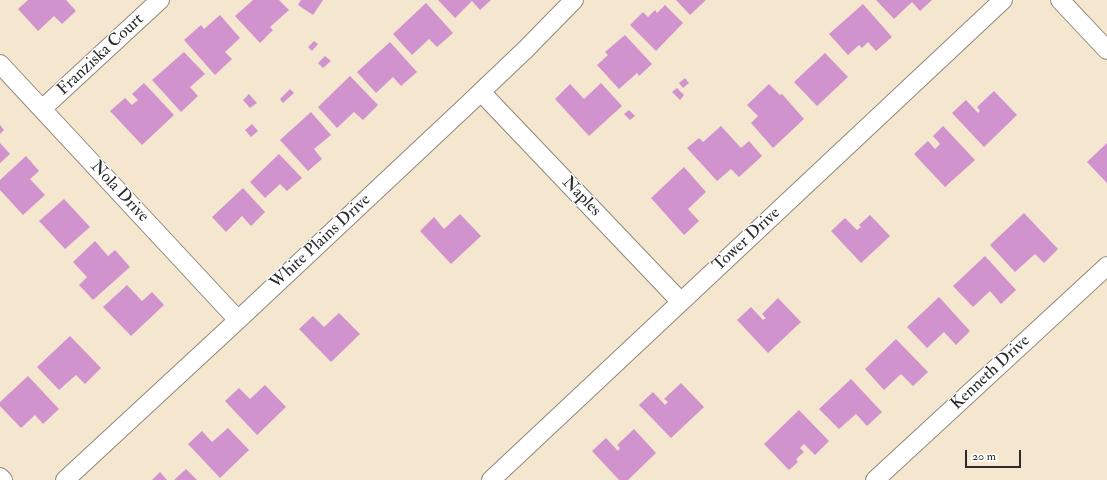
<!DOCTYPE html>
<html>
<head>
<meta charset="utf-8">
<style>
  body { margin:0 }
  #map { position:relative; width:1107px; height:480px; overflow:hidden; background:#f5e6cf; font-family:"IM FELL Double Pica",serif }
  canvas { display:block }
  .scale { position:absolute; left:965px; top:450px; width:56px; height:18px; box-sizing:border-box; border:2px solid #2b2b2b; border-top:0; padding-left:5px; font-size:12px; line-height:14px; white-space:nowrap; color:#2b2b2b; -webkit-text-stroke:3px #fff; paint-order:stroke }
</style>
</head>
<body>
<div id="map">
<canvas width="1107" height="480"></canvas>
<div class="scale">20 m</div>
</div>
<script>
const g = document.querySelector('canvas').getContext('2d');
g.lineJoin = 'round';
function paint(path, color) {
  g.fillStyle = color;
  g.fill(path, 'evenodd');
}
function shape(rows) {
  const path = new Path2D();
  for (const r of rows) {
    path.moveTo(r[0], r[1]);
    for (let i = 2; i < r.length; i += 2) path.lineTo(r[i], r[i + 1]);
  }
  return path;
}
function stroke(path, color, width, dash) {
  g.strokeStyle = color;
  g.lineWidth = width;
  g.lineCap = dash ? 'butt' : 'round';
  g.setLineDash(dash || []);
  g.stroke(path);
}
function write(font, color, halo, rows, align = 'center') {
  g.font = font + ' "IM FELL Double Pica",serif';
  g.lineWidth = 3;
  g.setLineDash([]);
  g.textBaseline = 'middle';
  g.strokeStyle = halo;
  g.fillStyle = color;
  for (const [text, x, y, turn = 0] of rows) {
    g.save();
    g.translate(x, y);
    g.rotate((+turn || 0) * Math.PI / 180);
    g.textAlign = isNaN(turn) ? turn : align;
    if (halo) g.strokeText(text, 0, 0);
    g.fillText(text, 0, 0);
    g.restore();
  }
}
const building = shape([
  [28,0,66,0,76,11,62,24,54,16,38,31,18,9],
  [253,0,279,0,289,10,270,27,273,30,260,43,235,16],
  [301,0,323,0,313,15,298,5],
  [438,0,491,0,480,10,472,1,455,18],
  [676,0,706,0,690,15],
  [876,0,932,0,920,11,912,2,894,19],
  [426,3,453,33,437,47,429,39,412,55,393,34],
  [863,4,892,37,876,51,868,42,862,48,859,45,848,55,829,34],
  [665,5,683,23,656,51,630,25,643,12,648,17,655,10,657,13],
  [220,15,240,38,225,52,232,59,215,75,184,40,201,25,204,29],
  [625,35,652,64,639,76,637,73,619,89,597,65,608,55,605,52],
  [314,41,318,44,312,51,308,47],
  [390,42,417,72,401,86,393,77,376,93,357,72],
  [184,52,205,74,190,87,198,96,181,112,152,80],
  [825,53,848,77,817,106,794,82],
  [325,56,331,61,323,68,318,63],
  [350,76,378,105,363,120,354,112,337,128,318,107],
  [685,78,689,83,683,88,679,83],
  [144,83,174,115,142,145,110,111,125,98,132,105,138,100,132,94],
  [601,83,622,106,589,136,555,99,570,84,584,99],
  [769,84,780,95,782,94,804,119,773,148,751,123,758,116,747,105],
  [677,88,684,95,680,100,672,92],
  [290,89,294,93,283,103,280,99],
  [994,91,1017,115,984,147,952,113,966,100,978,113,980,111,977,107],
  [249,94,257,103,250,108,243,100],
  [629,110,635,116,630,120,624,114],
  [311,112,331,135,314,149,322,159,308,171,280,140],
  [252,124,258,131,251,137,245,130],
  [0,125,4,130,0,134],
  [721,126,741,148,749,141,762,156,739,177,731,169,717,181,687,148,699,138,703,142],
  [943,126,975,160,945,187,914,154,928,141,935,149,940,144,933,136],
  [0,143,10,154,0,163],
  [1107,143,1107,183,1087,162],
  [279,154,302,178,287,191,280,184,265,198,250,182],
  [26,156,39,171,30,179,45,195,23,215,0,190,0,180],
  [684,167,706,192,688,209,699,221,684,235,651,198],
  [243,188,265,212,251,226,242,216,226,232,212,217],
  [64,199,90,227,65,249,39,221],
  [1024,213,1058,249,1044,263,1035,254,1015,272,990,245],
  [460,214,481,236,451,264,420,231,434,217,444,229],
  [870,215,890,236,861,263,831,231,845,218,857,230,861,227,859,225],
  [95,241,108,256,115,250,130,267,93,300,79,285,87,277,73,262],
  [985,256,1016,290,1001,304,990,291,973,307,953,286],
  [127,285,142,301,152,292,164,305,131,336,103,307],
  [939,297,970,331,956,345,944,332,927,348,907,327],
  [778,298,801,322,768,353,737,320,751,307,763,320,766,318,762,314],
  [339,313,360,334,331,362,299,329,313,316,324,327],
  [70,336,101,368,85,384,76,375,59,390,37,367],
  [896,339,928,372,913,386,901,374,884,390,865,369],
  [28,376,59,409,43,424,35,415,21,428,0,406,0,402],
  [851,379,882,412,867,426,856,414,839,429,819,409],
  [681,383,704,407,671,438,639,405,653,392,665,405,668,402,664,399],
  [265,385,286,407,257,435,225,401,239,388,250,399],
  [799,410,829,441,815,455,804,444,800,448,804,452,796,459,798,462,789,470,764,444],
  [228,428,249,450,220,478,188,444,202,431,212,442],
  [634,429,656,453,628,480,619,480,592,451,606,438,618,451,620,448,617,445],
  [186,469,197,480,174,480],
  [160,472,167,480,152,480]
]);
const street = shape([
  [1060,0,1107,50],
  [0,64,238,320],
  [481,92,681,302],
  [42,109,160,0],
  [0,477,3,480],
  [65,480,238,320,464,108,526,49,574,0],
  [491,480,1003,0],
  [875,480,1107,266]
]);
const streetNames = [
  ["Franziska Court",101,55,-43],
  ["Nola Drive",119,192,47],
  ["Naples",581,197,46],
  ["Tower Drive",747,240,-43],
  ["White Plains Drive",321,242,-43],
  ["Kenneth Drive",991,373,-43]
];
paint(building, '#d093ce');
stroke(street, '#90887d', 20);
stroke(street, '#fff', 18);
write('17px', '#2b2b2b', '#fff', streetNames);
</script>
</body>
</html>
